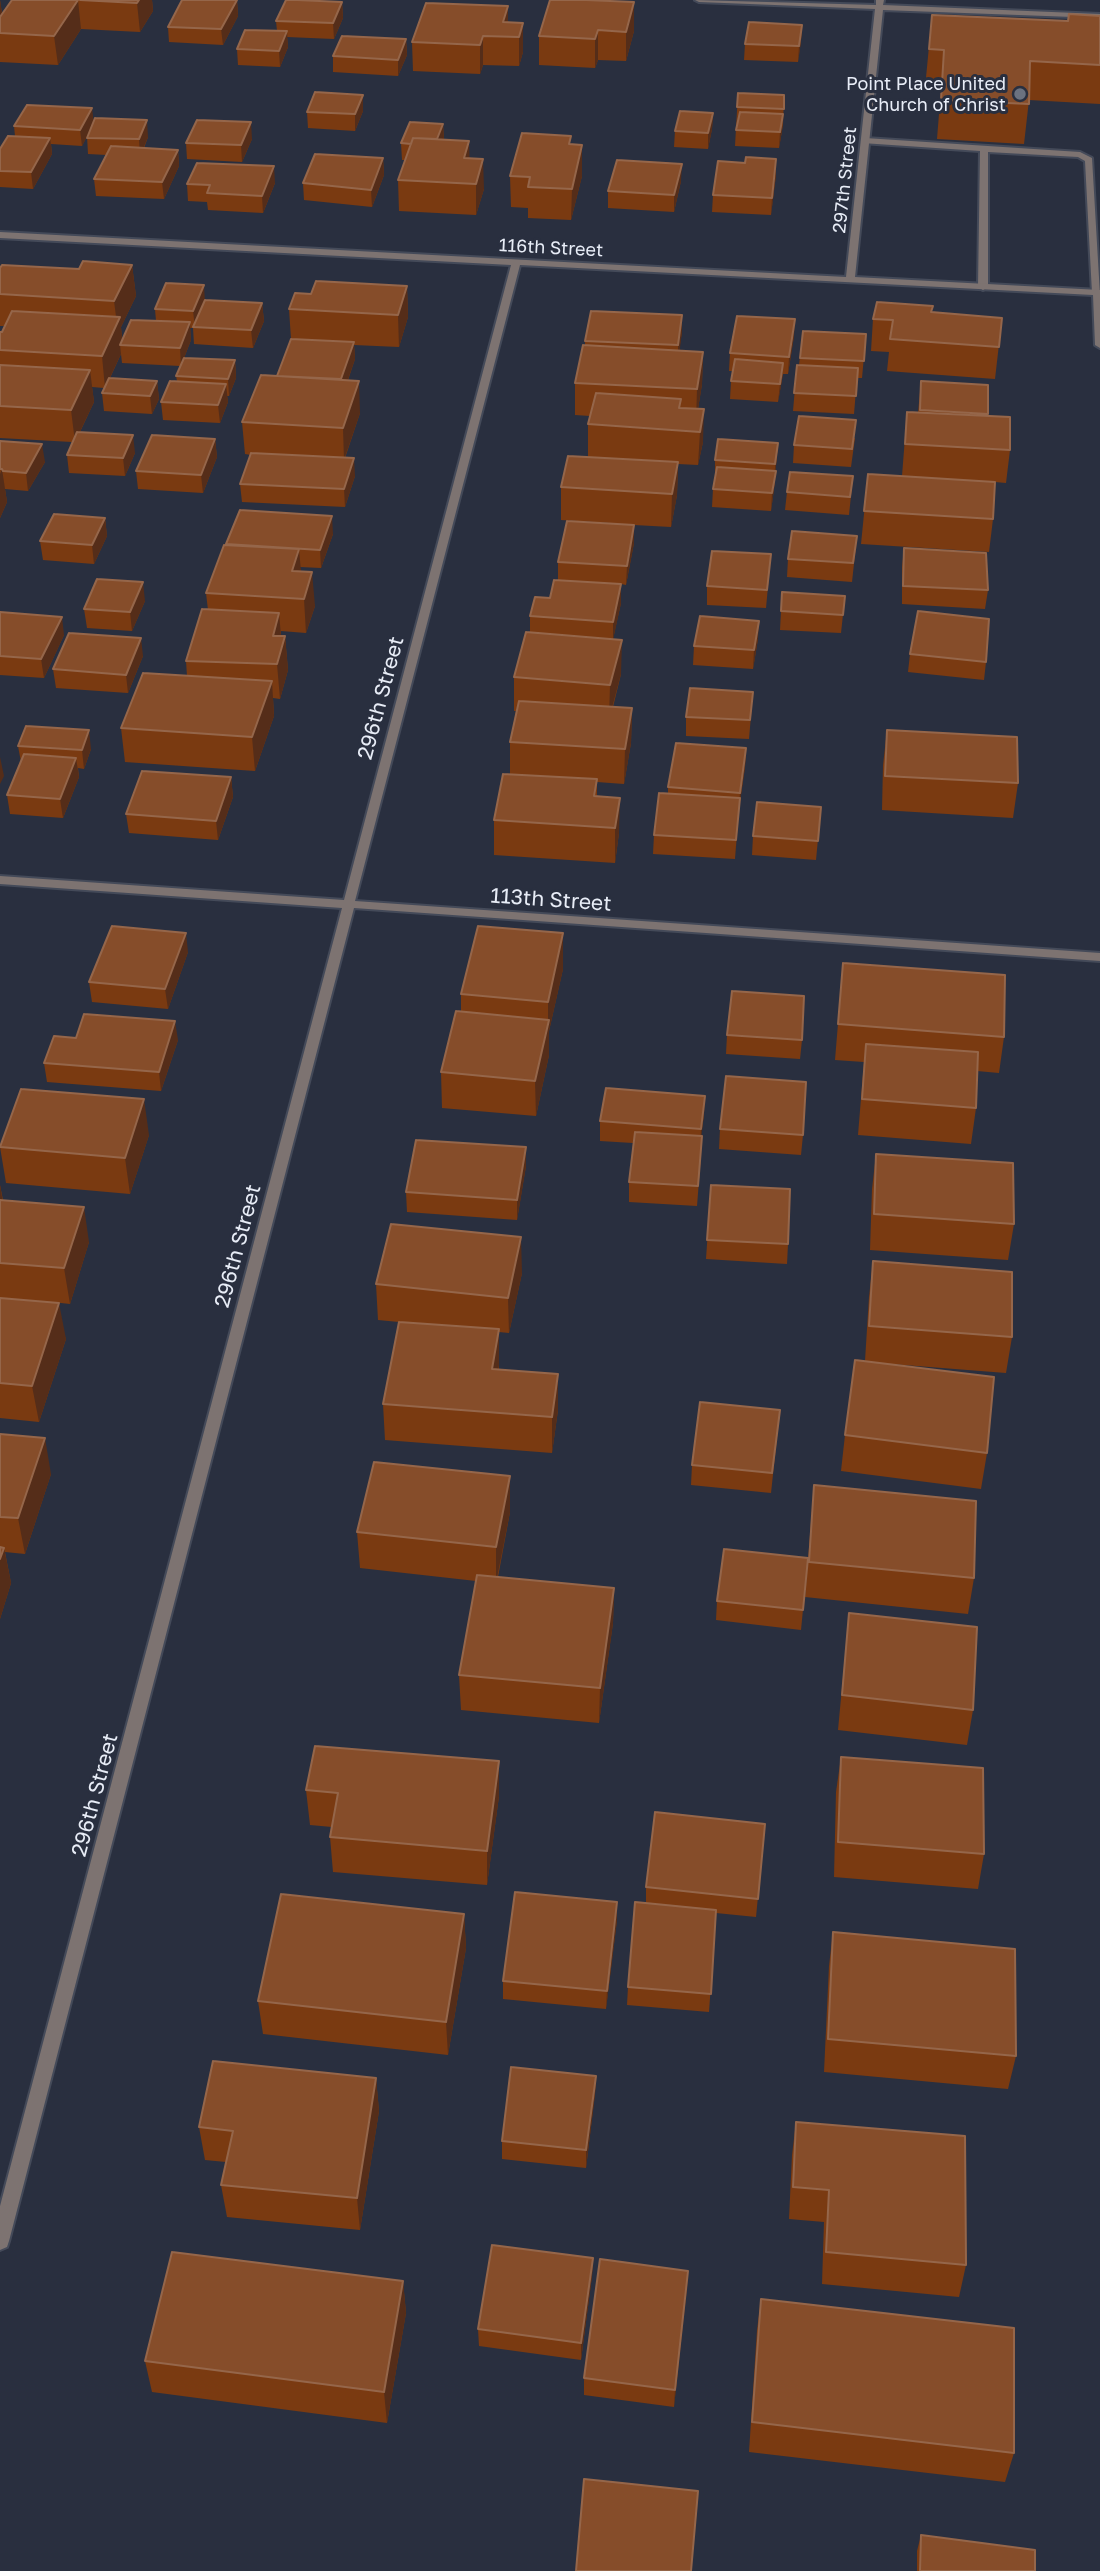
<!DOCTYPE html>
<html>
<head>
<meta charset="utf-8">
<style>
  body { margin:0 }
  canvas { display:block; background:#292f3f }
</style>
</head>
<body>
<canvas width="1100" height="2571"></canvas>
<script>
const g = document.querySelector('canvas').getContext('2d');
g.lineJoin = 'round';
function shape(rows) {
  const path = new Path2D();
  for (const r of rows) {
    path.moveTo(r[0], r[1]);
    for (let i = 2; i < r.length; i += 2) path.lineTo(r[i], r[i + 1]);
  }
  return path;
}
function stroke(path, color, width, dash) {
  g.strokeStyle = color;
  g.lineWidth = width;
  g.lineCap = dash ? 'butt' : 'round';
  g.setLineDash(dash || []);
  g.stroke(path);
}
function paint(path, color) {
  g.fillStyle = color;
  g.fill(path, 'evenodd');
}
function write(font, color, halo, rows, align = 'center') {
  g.font = font + ' "Golos Text",sans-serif';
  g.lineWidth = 6;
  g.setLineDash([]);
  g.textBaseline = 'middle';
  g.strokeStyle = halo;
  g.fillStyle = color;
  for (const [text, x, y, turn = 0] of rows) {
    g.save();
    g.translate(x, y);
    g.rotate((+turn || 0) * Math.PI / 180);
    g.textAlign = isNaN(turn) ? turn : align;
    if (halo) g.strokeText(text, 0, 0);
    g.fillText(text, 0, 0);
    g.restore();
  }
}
const lane = shape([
  [865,138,1080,152,1092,158,1100,295,1092,293,1085,161,1078,157,988,152,988,287,983,290,978,287,980,151,862,143,861,141,865,138]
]);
const street = shape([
  [695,0,876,5,876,0,884,0,883,5,1100,14,1100,18,883,10,855,277,1100,290,1100,348,1095,345,1093,295,520,265,355,901,1100,953,1100,961,354,908,9,2241,7,2247,0,2250,0,2206,342,908,0,884,0,876,344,900,511,265,0,238,0,232,846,277,875,9,699,2,695,0]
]);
const wall = shape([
  [0,0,2,14,12,0,152,0,153,11,140,32,81,29,58,65,0,62],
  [237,0,238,16,223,45,169,42,168,27],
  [342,2,343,18,334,39,287,37,288,47,280,67,238,65,237,49,277,31,276,21],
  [634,2,634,31,626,61,598,60,595,68,539,65,539,36],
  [508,6,508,23,523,23,523,52,519,66,483,65,480,74,413,71,412,42],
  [1069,14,1100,16,1100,104,1029,100,1024,144,937,139,941,89,925,88,932,15,1068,21],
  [802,25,801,41,798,62,744,60,745,44],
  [406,39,407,55,398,76,333,72,333,56],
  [738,93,784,95,783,125,779,148,735,146],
  [363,95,363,111,355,131,308,128,307,112],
  [713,113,712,129,708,149,674,147,675,131],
  [93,123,148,137,144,148,178,150,179,166,164,199,96,196,94,179,107,155,88,154,87,136,82,146,51,144,52,154,33,189,0,187,0,149,15,136,14,126],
  [443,124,444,140,469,141,469,158,484,189,476,215,399,211,398,180,405,160,402,160,401,143],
  [252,139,242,162,187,159,186,143],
  [571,144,582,176,571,220,528,218,528,208,511,207,510,176],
  [383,158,384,175,372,207,304,200,303,183],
  [776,175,771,215,712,212,713,195],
  [681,181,674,212,608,208,608,191],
  [275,183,263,213,208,210,207,202,188,201,187,184],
  [132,265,136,296,121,327,122,340,156,321,155,309,205,300,262,303,264,321,253,348,194,344,193,328,190,328,191,340,184,358,235,360,236,378,229,396,227,396,228,402,220,423,163,420,161,402,177,381,176,376,180,366,122,363,121,354,110,378,157,381,159,399,152,414,104,411,102,393,104,388,92,387,94,402,80,432,135,453,125,476,69,473,67,455,72,442,0,438,0,332,2,332,5,326,0,326,0,268,79,269],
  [407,286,408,317,399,347,354,345,355,359,348,380,360,413,345,458,355,476,345,507,242,502,240,484,251,455,245,454,242,422,277,376,291,339,289,309,311,294],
  [932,312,1002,318,995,379,887,371,889,352,871,351,873,319],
  [682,315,682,332,679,351,703,352,702,384,698,409,703,442,698,465,678,464,677,495,671,527,634,525,634,543,626,585,621,584,621,603,613,639,621,674,613,707,632,708,631,743,624,784,597,782,597,796,619,833,615,863,494,855,494,820,510,774,510,742,516,711,514,711,514,677,530,632,530,616,550,598,558,580,558,562,610,523,561,520,561,487,588,457,588,424,590,416,575,415,575,383,585,345,585,341],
  [803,331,866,334,862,378,857,378,854,414,793,411,797,365,799,365],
  [794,336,788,374,783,374,778,402,730,399,731,381,733,371,729,371,730,353],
  [921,381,988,385,988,416,1010,450,1006,483,995,482,993,519,989,552,861,544,868,474,902,476,907,412,918,413],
  [855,438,851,467,793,463,794,445],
  [215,439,217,457,203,493,138,489,136,471],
  [0,441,45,462,28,491,5,489,7,502,0,518],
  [778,443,774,489,771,511,712,507,713,489,715,479,715,460],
  [853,476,849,515,785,510,787,492],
  [105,518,107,536,94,564,43,560,40,541],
  [333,534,321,568,300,567,301,571,315,606,306,633,281,631,281,636,285,636,288,670,280,699,273,698,274,716,255,771,125,762,121,728,187,676,186,661,208,610,206,593,226,544],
  [857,536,852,582,787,577,788,559],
  [904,548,988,590,985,609,902,604,902,567],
  [771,554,766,608,707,605,707,586],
  [782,592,845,596,841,633,780,630],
  [145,601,132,631,87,628,84,609],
  [0,612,64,635,44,678,0,675],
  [758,639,753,669,693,665,694,646],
  [910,654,986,662,984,680,908,672],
  [143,656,128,693,56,688,53,669],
  [753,692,749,739,686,736,686,717],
  [887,730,1018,783,1013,818,882,810,883,765],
  [18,746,91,749,84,769,78,768,79,777,63,818,10,814,7,795,21,762],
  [746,748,745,767,739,809,735,859,653,854,654,835,668,794,668,787],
  [231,777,233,797,218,840,129,833,126,814],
  [821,807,816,860,752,855,753,836],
  [563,933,563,969,549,1031,549,1055,536,1116,442,1108,441,1072,461,1012,461,994],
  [188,952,168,1009,92,1002,89,982],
  [843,963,1004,1037,999,1073,977,1071,976,1108,971,1144,858,1135,864,1062,835,1060],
  [727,1035,802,1040,800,1059,726,1054],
  [76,1038,178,1040,161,1091,47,1082,44,1063],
  [704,1115,701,1135,701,1155,697,1206,629,1202,629,1182,633,1143,600,1141,600,1121],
  [720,1129,803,1135,801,1155,719,1149],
  [149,1135,130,1194,6,1183,0,1147],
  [526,1147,526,1166,517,1220,407,1212,406,1192],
  [876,1154,1014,1224,1008,1260,870,1250,872,1189],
  [0,1185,3,1200,89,1242,70,1304,52,1302,66,1339,39,1422,0,1418],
  [711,1185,788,1244,787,1264,706,1259],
  [873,1261,1012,1337,1006,1373,891,1364,987,1453,981,1489,841,1471,845,1435,865,1361,869,1297],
  [522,1273,509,1333,499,1332,499,1370,558,1374,558,1410,552,1453,385,1440,383,1404,399,1322,378,1320,376,1284],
  [780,1410,771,1493,691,1485,692,1465],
  [0,1434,51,1474,25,1554,5,1552,11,1583,0,1619],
  [814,1485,974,1578,968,1614,805,1597],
  [510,1512,498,1577,614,1588,613,1623,599,1723,461,1710,459,1675,476,1581,360,1568,357,1532],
  [808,1558,801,1630,716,1620,717,1601],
  [849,1613,973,1710,967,1745,838,1730],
  [841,1757,984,1854,978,1889,834,1877,836,1792],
  [306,1790,499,1796,487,1885,333,1872,330,1837,332,1827,310,1825],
  [765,1824,756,1917,716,1913,709,2012,627,2005,628,1987,646,1903,646,1887],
  [464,1914,466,1948,448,2055,263,2034,258,2001],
  [617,1920,606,2009,503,1999,503,1981],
  [833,1932,1016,2056,1008,2089,824,2072,829,1966],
  [596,2076,595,2094,586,2168,502,2159,502,2141],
  [376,2078,379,2111,360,2230,227,2217,221,2185,226,2162,205,2160,199,2127],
  [796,2122,966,2265,959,2297,822,2284,824,2222,789,2219,792,2155],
  [593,2258,592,2276,581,2360,479,2346,478,2329],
  [688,2271,674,2407,584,2395,584,2378],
  [403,2281,406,2313,387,2423,152,2392,145,2361],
  [761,2299,1014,2453,1005,2482,749,2452,757,2330],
  [921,2535,1035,2571,917,2571,917,2551]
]);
const shadedWall = shape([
  [0,0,4,25,0,31],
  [78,0,81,29,58,65,54,36],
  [139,0,152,0,153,11,140,32,137,3],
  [237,0,238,16,223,45,221,29],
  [342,2,343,18,334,39,333,23],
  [634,2,634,31,626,61,626,32],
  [508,6,508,35,503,22],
  [523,23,523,52,519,66,519,37],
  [802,25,801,41,798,62,799,46],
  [598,30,598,60,595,68,595,39],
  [287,31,288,47,280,67,279,51],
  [483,36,483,65,480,74,480,45],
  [406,39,407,55,398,76,398,60],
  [363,95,363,111,355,131,355,114],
  [92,108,94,124,82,146,80,130],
  [713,113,712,129,708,149,708,133],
  [783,114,782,131,779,148,780,132],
  [147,120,148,137,140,156,139,139],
  [251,122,252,139,242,162,241,145],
  [443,124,444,140,435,145],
  [50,138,52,154,33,189,31,172],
  [469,141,470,171,464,158],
  [582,145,582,176,571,220,572,189],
  [178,150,179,166,164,199,162,182],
  [383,158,384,175,372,207,371,190],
  [483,159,484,189,476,215,476,184],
  [776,159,776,175,771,215,772,198],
  [682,164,681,181,674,212,674,195],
  [274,166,275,183,263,213,262,196],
  [132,265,136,296,121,327,123,345,120,345,121,354,105,388,102,356,117,324,114,301],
  [204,285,205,303,195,328,193,311],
  [407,286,408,317,399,347,398,315],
  [262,303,264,321,253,348,251,330],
  [682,315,682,332,678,363,678,345],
  [795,319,794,336,788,374,789,357],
  [190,322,191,340,181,366,180,348],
  [354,342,355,359,342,397,341,379],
  [703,352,702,384,696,422,697,389],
  [235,360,236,378,229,396,228,379],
  [783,363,782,380,778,402,780,384],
  [90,370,94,402,75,442,71,410],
  [157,381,159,399,152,414,150,396],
  [359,381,360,413,344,460,343,428],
  [226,384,228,402,220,423,218,405],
  [704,409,703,442,698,465,700,432],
  [133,435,135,453,125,476,123,458],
  [215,439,217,457,203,493,201,475],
  [778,443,774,489,771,511,772,493],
  [42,444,45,462,28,491,26,473],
  [354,458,355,476,345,507,344,489],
  [678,462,677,495,671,527,672,494],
  [2,469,7,502,0,518,0,474],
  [332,516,333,534,321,568,320,550],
  [105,518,107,536,94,564,92,545],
  [634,525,634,543,626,585,627,566],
  [299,549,302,583,292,571],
  [312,572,315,606,306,633,304,599],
  [143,582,145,601,132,631,130,612],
  [621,584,621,603,613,640,613,622],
  [279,613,282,647,273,636],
  [62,617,64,635,44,678,41,659],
  [759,621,758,639,753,669,754,650],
  [285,636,288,670,280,699,277,664],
  [141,638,143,656,128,693,126,675],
  [622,640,621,674,609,719,610,685],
  [272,681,274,716,255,771,252,737],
  [632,708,631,743,624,784,625,749],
  [89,730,91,749,84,769,82,750],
  [746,748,745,767,739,809,735,859,740,793],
  [0,757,4,776,0,784],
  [76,758,79,777,63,818,60,799],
  [231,777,233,797,218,840,216,821],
  [620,798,619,833,615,863,615,828],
  [186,933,188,952,168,1009,165,989],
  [563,933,563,969,549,1031,549,1055,536,1116,535,1081,548,1025,548,1002],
  [175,1021,178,1040,161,1091,159,1072],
  [705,1096,704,1115,700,1148,701,1129],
  [144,1099,149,1135,130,1194,125,1158],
  [526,1147,526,1166,517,1220,517,1200],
  [0,1185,4,1209,0,1221],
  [84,1207,89,1242,70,1304,64,1268],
  [521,1237,522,1273,509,1333,508,1298],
  [59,1303,66,1339,39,1422,32,1386],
  [499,1329,499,1365,493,1405,492,1369],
  [558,1374,558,1410,552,1453,552,1417],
  [45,1438,51,1474,25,1554,18,1518],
  [510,1476,510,1512,496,1583,496,1547],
  [4,1548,11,1583,0,1619,0,1559],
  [614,1588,613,1623,599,1723,600,1688],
  [499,1761,499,1796,487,1885,487,1851],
  [617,1902,617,1920,606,2009,607,1991],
  [464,1914,466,1948,448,2055,446,2022],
  [596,2076,595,2094,586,2168,586,2150],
  [376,2078,379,2111,360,2230,357,2198],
  [593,2258,592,2276,581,2360,581,2343],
  [688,2271,687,2288,674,2407,675,2390],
  [403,2281,406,2313,387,2423,384,2392]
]);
const building = shape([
  [12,0,78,0,54,36,0,33,0,17,12,0],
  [80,0,139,0,137,3,80,0],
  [182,0,237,0,221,29,168,27,182,0],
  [286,0,297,0,342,2,333,23,276,21,286,0],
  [550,0,586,0,634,2,626,32,598,30,595,39,539,36,550,0],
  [426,3,508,6,503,22,523,23,519,37,483,36,480,45,412,42,426,3],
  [1069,14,1100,16,1100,65,1030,61,1029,104,941,100,944,50,929,49,932,15,1068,21,1069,14],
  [749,22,802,25,799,46,745,44,749,22],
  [245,30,287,31,279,51,237,49,245,30],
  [342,36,406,39,398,60,333,56,342,36],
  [315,92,363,95,355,114,307,112,315,92],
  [738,93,784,95,784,109,737,107,738,93],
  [27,105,92,108,80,130,14,126,27,105],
  [680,111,713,113,708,133,675,131,680,111],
  [740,112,783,114,780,132,736,130,740,112],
  [95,118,147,120,139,139,87,138,95,118],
  [197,120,251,122,241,145,186,143,197,120],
  [410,122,443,124,437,139,413,138,411,144,401,143,410,122],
  [522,133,571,136,569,144,582,145,572,189,528,187,530,177,510,176,522,133],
  [8,136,50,138,31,172,0,171,0,149,8,136],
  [413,138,469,141,464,158,483,159,476,184,398,180,413,138],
  [111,146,178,150,162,182,94,179,111,146],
  [315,154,383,158,371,190,303,183,315,154],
  [746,157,776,159,772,198,713,195,718,161,745,163,746,157],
  [617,160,682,164,674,195,608,191,617,160],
  [197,163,274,166,262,196,207,193,210,185,187,184,197,163],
  [83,261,132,265,114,301,0,294,0,268,2,265,79,269,83,261],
  [316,281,407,286,398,315,289,309,295,293,311,294,316,281],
  [166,283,204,285,193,311,155,309,166,283],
  [205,300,262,303,251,330,193,327,205,300],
  [877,302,933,306,931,312,1002,318,999,347,890,339,893,320,873,319,877,302],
  [12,311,120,317,102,356,0,350,0,332,2,332,12,311],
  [591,311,682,315,678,345,585,341,591,311],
  [737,316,795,319,789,357,730,353,737,316],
  [131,320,190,322,180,348,120,345,131,320],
  [803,331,866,334,864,361,800,358,803,331],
  [291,339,354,342,341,379,277,376,291,339],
  [583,345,703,352,697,389,575,383,583,345],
  [184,358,235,360,228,379,176,376,184,358],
  [735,359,783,363,780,384,731,381,735,359],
  [0,365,90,370,71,410,0,406,0,365],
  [797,365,858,368,856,396,794,393,797,365],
  [261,375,359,381,343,428,242,422,261,375],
  [109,378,157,381,150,396,102,393,109,378],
  [170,381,226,384,218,405,161,402,170,381],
  [921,381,988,385,988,414,920,410,921,381],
  [596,393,681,399,679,408,704,409,700,432,588,424,596,393],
  [907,412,1010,417,1010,450,905,444,907,412],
  [799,416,856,420,852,449,794,445,799,416],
  [77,432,133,435,123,458,67,455,77,432],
  [152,435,215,439,201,475,136,471,152,435],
  [718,439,778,443,775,464,715,460,718,439],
  [0,441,42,444,26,473,3,471,2,469,0,469,0,441],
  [251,453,354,458,344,489,240,484,251,453],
  [568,456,678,462,672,494,561,487,568,456],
  [717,467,776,471,772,493,713,489,717,467],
  [790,472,853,476,850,497,787,492,790,472],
  [868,474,995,482,993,519,864,511,868,474],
  [240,510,332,516,320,550,226,544,240,510],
  [54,514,105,518,92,545,40,541,54,514],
  [567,521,634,525,627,566,558,562,567,521],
  [792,531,857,536,853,563,788,559,792,531],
  [224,545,299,549,292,571,312,572,304,599,206,593,224,545],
  [904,548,986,553,988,590,903,586,904,548],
  [712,551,771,554,767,590,707,586,712,551],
  [97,579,143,582,130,612,84,609,97,579],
  [554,580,621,584,613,622,530,616,535,597,550,598,554,580],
  [782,592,845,596,843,615,781,611,782,592],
  [202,609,279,613,273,636,285,636,277,664,186,661,202,609],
  [918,611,989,619,986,662,910,654,918,611],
  [0,612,62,617,41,659,0,656,0,612],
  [700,616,759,621,754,650,694,646,700,616],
  [526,632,622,640,610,685,514,677,526,632],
  [69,633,141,638,126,675,53,669,69,633],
  [143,673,272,681,252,737,121,728,143,673],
  [690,688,753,692,750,720,686,717,690,688],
  [519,701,632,708,625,749,510,742,519,701],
  [26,726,89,730,82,750,18,746,26,726],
  [887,730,1017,737,1018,783,885,776,887,730],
  [676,743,746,748,740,793,668,787,676,743],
  [24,754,76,758,60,799,7,795,24,754],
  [142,771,231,777,216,821,126,814,142,771],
  [503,774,597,779,594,796,620,798,615,828,494,820,503,774],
  [659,793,740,798,736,840,654,835,659,793],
  [757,802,821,807,818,841,753,836,757,802],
  [112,926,186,933,165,989,89,982,112,926],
  [478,926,563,933,548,1002,461,994,478,926],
  [843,963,1005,975,1004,1037,838,1024,843,963],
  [732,991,804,996,802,1040,727,1035,732,991],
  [456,1011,549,1020,535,1081,441,1072,456,1011],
  [84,1014,175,1021,159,1072,44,1063,54,1036,76,1038,84,1014],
  [866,1044,978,1052,976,1108,862,1099,866,1044],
  [726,1076,806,1082,803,1135,720,1129,726,1076],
  [606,1088,705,1096,701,1129,600,1121,606,1088],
  [21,1089,144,1099,125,1158,0,1147,21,1089],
  [635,1132,702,1136,698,1186,629,1182,635,1132],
  [416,1140,526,1147,517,1200,406,1192,416,1140],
  [876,1154,1013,1163,1014,1224,874,1214,876,1154],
  [711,1185,790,1189,788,1244,707,1240,711,1185],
  [0,1200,84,1207,64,1268,0,1263,0,1200],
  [391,1224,521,1237,508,1298,376,1284,391,1224],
  [873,1261,1012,1272,1012,1337,869,1326,873,1261],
  [0,1298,59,1303,32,1386,0,1383,0,1298],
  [399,1322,499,1329,492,1369,558,1374,552,1417,383,1404,399,1322],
  [855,1360,994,1377,987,1453,845,1435,855,1360],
  [700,1402,780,1410,772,1473,692,1465,700,1402],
  [0,1434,45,1438,18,1518,0,1517,0,1434],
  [374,1462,510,1476,496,1547,357,1532,374,1462],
  [814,1485,976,1501,974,1578,809,1562,814,1485],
  [0,1547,4,1548,0,1559,0,1547],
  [724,1549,808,1558,803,1610,717,1601,724,1549],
  [477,1575,614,1588,600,1688,459,1675,477,1575],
  [849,1613,977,1627,973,1710,842,1695,849,1613],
  [315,1746,499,1761,487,1851,330,1837,338,1793,306,1790,315,1746],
  [841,1757,983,1768,984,1854,838,1842,841,1757],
  [655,1812,765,1824,758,1899,646,1887,655,1812],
  [515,1892,617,1902,607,1991,503,1981,515,1892],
  [281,1894,464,1914,446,2022,258,2001,281,1894],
  [635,1902,716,1910,711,1994,628,1987,635,1902],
  [833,1932,1015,1949,1016,2056,828,2039,833,1932],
  [213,2061,376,2078,357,2198,221,2185,233,2131,199,2127,213,2061],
  [511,2067,596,2076,586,2150,502,2141,511,2067],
  [796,2122,965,2136,966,2265,826,2252,829,2190,793,2187,796,2122],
  [492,2245,593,2258,581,2343,478,2329,492,2245],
  [172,2252,403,2281,384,2392,145,2361,172,2252],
  [600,2259,688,2271,675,2390,584,2378,600,2259],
  [761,2299,1014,2328,1014,2453,752,2422,761,2299],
  [584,2479,698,2491,691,2571,576,2571,584,2479],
  [921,2535,1035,2550,1035,2571,920,2571,921,2535]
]);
const markers = [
  [1020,94,7,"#6b7280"]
];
const farPoinames = [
  ["Point Place United",1006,84],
  ["Church of Christ",1006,105]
];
const farStreetnames = [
  ["297th Street",845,180,-84],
  ["116th Street",551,248,3]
];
const streetNames = [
  ["296th Street",381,698,-75],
  ["113th Street",551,900,4],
  ["296th Street",238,1246,-75],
  ["296th Street",95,1795,-75]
];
stroke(lane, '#444a59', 4);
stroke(street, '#444a59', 4);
paint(lane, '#7d7371');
paint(street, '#7d7371');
paint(wall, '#7a3a11');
paint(shadedWall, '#552d19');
paint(building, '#864d2a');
stroke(building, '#95664a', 2);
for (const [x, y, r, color] of markers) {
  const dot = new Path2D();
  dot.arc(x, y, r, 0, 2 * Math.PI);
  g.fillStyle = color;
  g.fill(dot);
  stroke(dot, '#292f3f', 2.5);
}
write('18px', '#e8edf7', '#292f3f', farPoinames, 'right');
write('18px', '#e8edf7', '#292f3f', farStreetnames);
write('21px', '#e8edf7', '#292f3f', streetNames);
</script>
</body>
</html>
